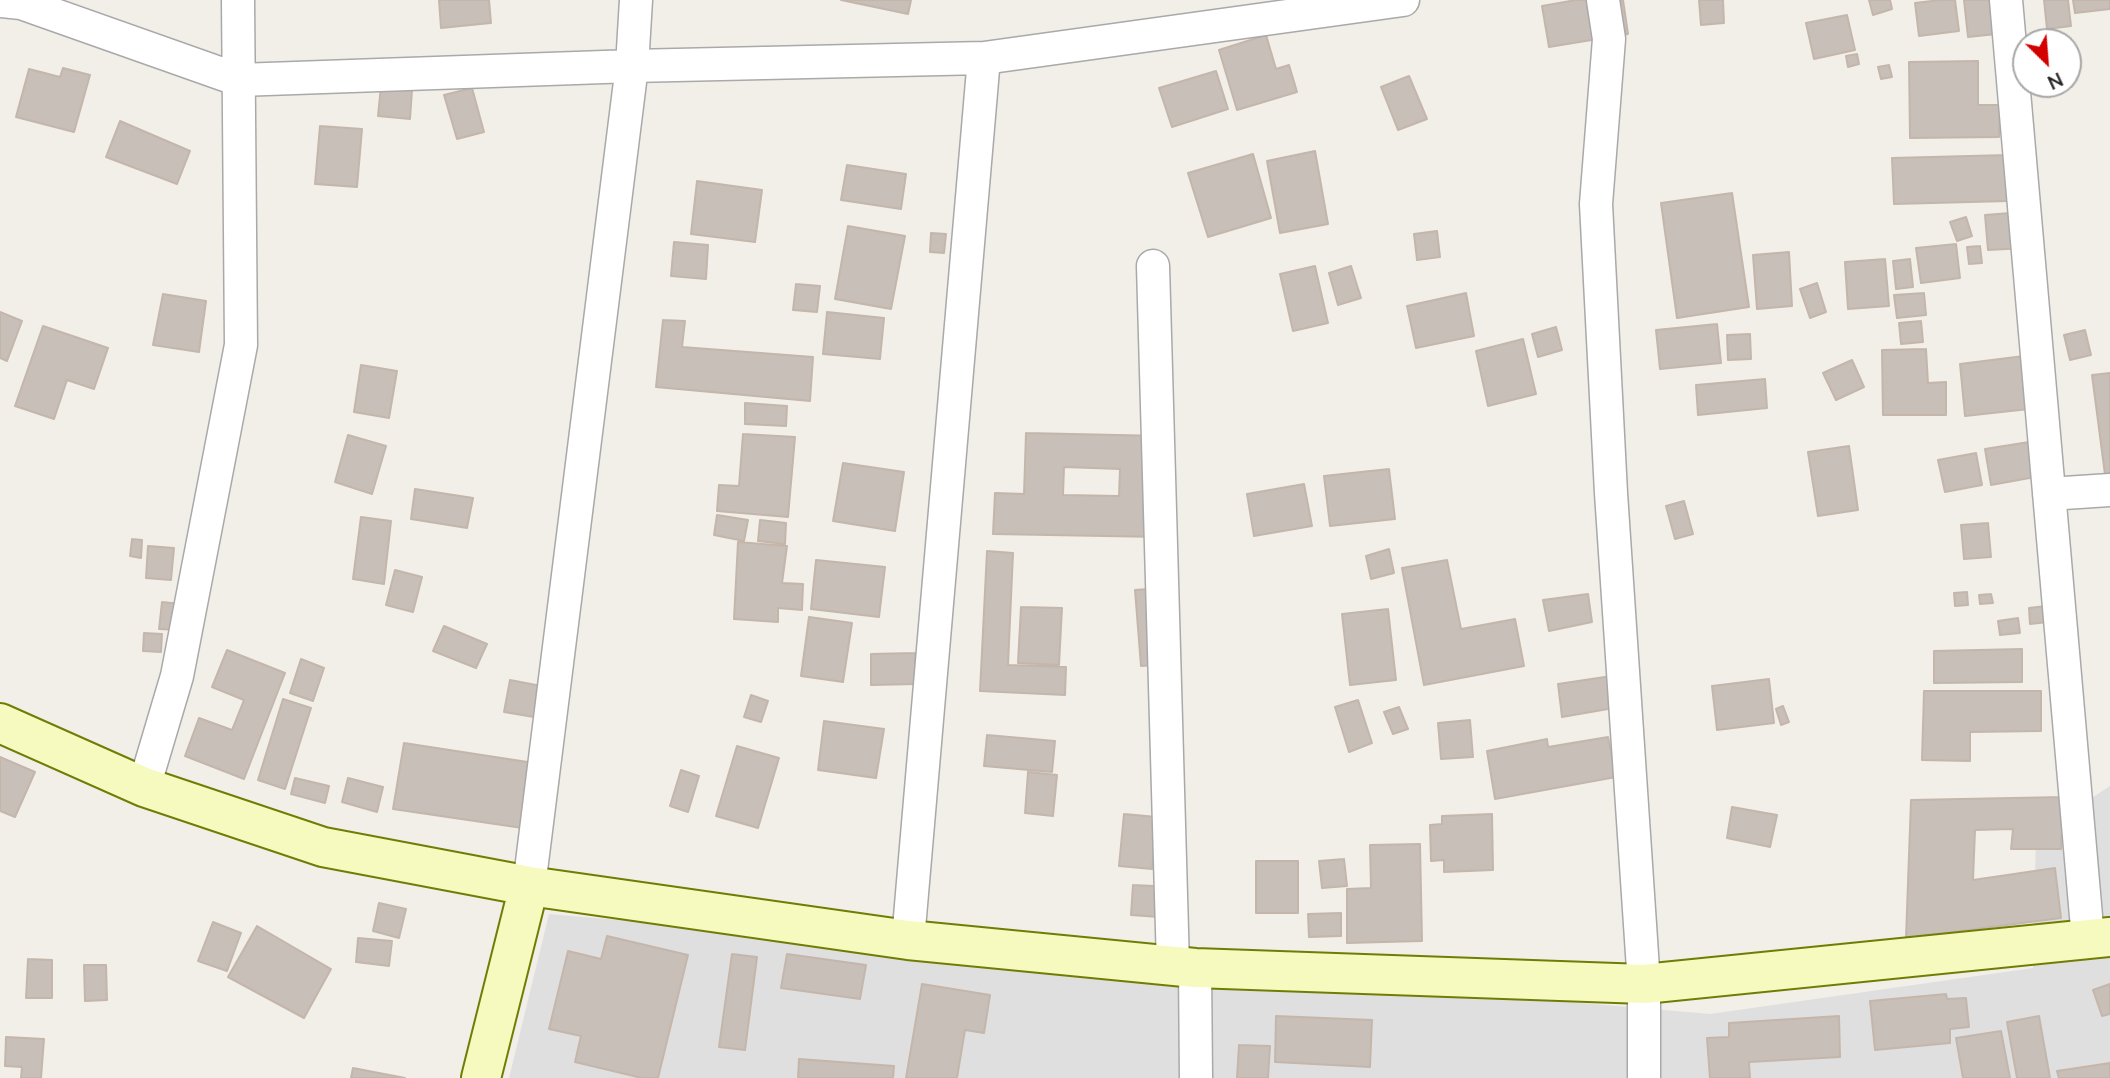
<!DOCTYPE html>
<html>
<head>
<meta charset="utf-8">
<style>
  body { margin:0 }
  #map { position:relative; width:2110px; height:1078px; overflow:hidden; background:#f2efe9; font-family:"Nunito Sans",sans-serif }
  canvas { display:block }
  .north { position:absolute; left:2012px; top:28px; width:70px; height:70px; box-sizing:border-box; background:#fff; border:2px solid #a7a7a7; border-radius:50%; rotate:155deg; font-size:19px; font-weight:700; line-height:28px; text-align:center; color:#222 }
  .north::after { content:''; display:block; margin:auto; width:24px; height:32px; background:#d40000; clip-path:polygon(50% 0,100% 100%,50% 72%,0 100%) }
</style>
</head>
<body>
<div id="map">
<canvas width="2110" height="1078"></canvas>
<div class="north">N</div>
</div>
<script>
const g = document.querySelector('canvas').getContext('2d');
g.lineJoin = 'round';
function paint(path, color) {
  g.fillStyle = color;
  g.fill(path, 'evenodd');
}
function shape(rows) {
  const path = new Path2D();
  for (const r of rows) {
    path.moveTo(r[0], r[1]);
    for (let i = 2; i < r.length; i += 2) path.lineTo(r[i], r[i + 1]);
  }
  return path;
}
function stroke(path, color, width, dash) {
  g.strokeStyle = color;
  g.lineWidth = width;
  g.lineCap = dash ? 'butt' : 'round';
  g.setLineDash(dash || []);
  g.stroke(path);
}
const residential = shape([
  [2110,786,2110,1078,509,1078,549,914,1710,1014,2033,968,2036,834]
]);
const building = shape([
  [439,0,489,0,491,23,441,28,439,0],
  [841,0,911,0,908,14,841,0],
  [1576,0,1623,0,1628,34,1549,47,1542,6,1576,0],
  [1699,0,1723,0,1724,23,1701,25,1699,0],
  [1869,0,1890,0,1892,9,1873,15,1869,0],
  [1940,0,1955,0,1959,31,1919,36,1915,3,1940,0],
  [1964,0,2002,0,2006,33,1968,37,1964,0],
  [2044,0,2068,0,2071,26,2047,29,2044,0],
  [2073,0,2110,0,2110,9,2075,13,2073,0],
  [1847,15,1855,50,1814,59,1806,23,1847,15],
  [1266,35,1276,69,1289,65,1297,92,1237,110,1219,50,1266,35],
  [1857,54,1859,64,1848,67,1846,56,1857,54],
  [1978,61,1978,105,2000,105,1999,137,1910,138,1909,62,1978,61],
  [1889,65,1892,77,1881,79,1878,67,1889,65],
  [63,68,90,75,74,132,16,117,29,69,60,77,63,68],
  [1216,71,1228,109,1172,127,1159,88,1216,71],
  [1409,76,1427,119,1398,130,1381,87,1409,76],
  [381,86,412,90,410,119,378,116,381,86],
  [472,88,484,132,457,139,444,95,472,88],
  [120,121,190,151,177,184,106,157,120,121],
  [320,126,362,129,357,187,315,184,320,126],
  [1315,151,1328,224,1280,233,1267,161,1315,151],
  [1253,154,1271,218,1208,237,1188,173,1253,154],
  [2008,155,2009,201,1894,204,1892,158,2008,155],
  [847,165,906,174,901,209,841,200,847,165],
  [697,181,762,190,755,242,691,234,697,181],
  [1732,193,1749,307,1677,318,1661,203,1732,193],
  [2023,212,2026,248,1988,250,1985,215,2023,212],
  [1966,217,1972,236,1957,241,1950,222,1966,217],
  [848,226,905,236,891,309,835,299,848,226],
  [1437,231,1440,257,1417,260,1414,234,1437,231],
  [931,233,946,234,944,253,930,252,931,233],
  [674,242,708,245,706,279,671,276,674,242],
  [1956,244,1960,278,1921,283,1916,248,1956,244],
  [1980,246,1982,263,1969,264,1967,247,1980,246],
  [1789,252,1792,306,1757,309,1753,255,1789,252],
  [1885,259,1889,306,1848,309,1845,262,1885,259],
  [1910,259,1913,287,1896,289,1893,261,1910,259],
  [1315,266,1328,323,1293,331,1280,274,1315,266],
  [1351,266,1361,298,1338,305,1329,273,1351,266],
  [1817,283,1826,312,1810,318,1800,289,1817,283],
  [796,284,820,286,817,312,793,310,796,284],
  [1466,293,1474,336,1416,348,1407,306,1466,293],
  [1924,293,1926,315,1897,318,1894,295,1924,293],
  [163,294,206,301,199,352,153,345,163,294],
  [0,312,22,321,7,361,0,358,0,312],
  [827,312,884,318,880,359,823,354,827,312],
  [663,320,685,321,682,347,813,357,810,401,656,387,663,320],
  [1921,321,1923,342,1901,344,1899,323,1921,321],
  [1717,324,1721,363,1660,369,1656,330,1717,324],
  [43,326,108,348,94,389,67,380,54,419,15,406,43,326],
  [1556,327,1562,350,1538,357,1532,334,1556,327],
  [2085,330,2091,355,2070,360,2064,335,2085,330],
  [1750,334,1751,359,1728,360,1727,335,1750,334],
  [1523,339,1536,394,1488,406,1476,351,1523,339],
  [1926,349,1928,383,1946,382,1946,415,1883,415,1882,350,1926,349],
  [2024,356,2029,409,1965,416,1960,364,2024,356],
  [1852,360,1864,387,1836,400,1823,373,1852,360],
  [361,365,397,371,389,418,354,412,361,365],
  [2110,373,2110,482,2106,482,2092,375,2110,373],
  [1765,379,1767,408,1698,415,1696,385,1765,379],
  [745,403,787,406,786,426,745,424,745,403],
  [1026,433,1163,436,1161,537,993,534,995,493,1024,494,1026,433],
  [1064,467,1120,469,1119,496,1063,495,1064,467],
  [743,434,795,437,788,517,717,511,719,485,739,486,743,434],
  [348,435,386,446,372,494,335,482,348,435],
  [2029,442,2035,477,1991,485,1985,449,2029,442],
  [1849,446,1858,510,1818,516,1808,452,1849,446],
  [1976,453,1982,485,1945,492,1938,460,1976,453],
  [843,463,904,472,895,531,833,521,843,463],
  [1389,469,1395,519,1330,526,1324,476,1389,469],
  [1304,484,1312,526,1254,536,1247,494,1304,484],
  [415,489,473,498,467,528,411,519,415,489],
  [1684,501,1693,534,1675,539,1666,506,1684,501],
  [717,515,748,520,744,541,714,535,717,515],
  [361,517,391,521,384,584,353,579,361,517],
  [760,520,786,523,785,544,758,541,760,520],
  [1988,523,1991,557,1964,559,1961,525,1988,523],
  [132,539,142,540,141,558,130,556,132,539],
  [738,542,787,546,782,583,803,584,802,610,778,608,778,622,734,619,738,542],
  [148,546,174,548,171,580,146,578,148,546],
  [1389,549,1394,573,1371,579,1366,556,1389,549],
  [987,551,1013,553,1008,665,1066,667,1065,695,980,691,987,551],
  [816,560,885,567,879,617,811,609,816,560],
  [1447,560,1461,629,1515,619,1524,666,1424,685,1402,568,1447,560],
  [395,570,422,577,413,612,386,605,395,570],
  [1163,588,1170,664,1141,666,1135,590,1163,588],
  [1967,592,1968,605,1955,606,1954,593,1967,592],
  [1588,594,1592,622,1549,631,1543,600,1588,594],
  [1991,594,1993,603,1980,604,1979,595,1991,594],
  [162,602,181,604,179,630,159,629,162,602],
  [2046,606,2048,622,2030,624,2029,608,2046,606],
  [1021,607,1062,608,1059,665,1018,663,1021,607],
  [1388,609,1396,680,1350,685,1342,614,1388,609],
  [809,617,852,623,843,682,801,676,809,617],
  [2018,618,2020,633,2000,635,1998,621,2018,618],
  [444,626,487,644,476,668,433,651,444,626],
  [144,633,162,634,161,652,143,651,144,633],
  [2022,649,2022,682,1934,683,1934,651,2022,649],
  [227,650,285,673,244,779,185,756,199,718,232,730,244,700,212,687,227,650],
  [915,653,916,684,871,685,871,654,915,653],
  [301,659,324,668,313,701,290,693,301,659],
  [1625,674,1631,705,1562,717,1558,684,1625,674],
  [1769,679,1774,723,1717,730,1712,686,1769,679],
  [510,680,557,689,552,720,504,712,510,680],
  [1924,691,2041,691,2041,731,1970,732,1970,761,1922,760,1924,691],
  [751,695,768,701,761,722,744,717,751,695],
  [283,699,311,708,285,789,258,780,283,699],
  [1358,700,1372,743,1349,752,1335,707,1358,700],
  [1783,706,1789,722,1781,725,1776,709,1783,706],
  [1399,707,1408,729,1393,734,1384,712,1399,707],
  [1470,720,1473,757,1441,759,1438,723,1470,720],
  [824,721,884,729,876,778,818,770,824,721],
  [987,735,1055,741,1052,772,984,766,987,735],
  [1608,737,1616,777,1495,799,1487,751,1547,739,1548,747,1608,737],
  [404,743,547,765,536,830,393,809,404,743],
  [737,746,779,758,758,828,716,816,737,746],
  [0,757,35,772,15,817,0,811,0,757],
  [681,770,699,776,688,812,670,806,681,770],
  [1028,772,1057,775,1053,816,1025,813,1028,772],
  [295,778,329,786,325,803,291,794,295,778],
  [348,778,383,787,377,812,342,802,348,778],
  [2064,797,2061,849,2011,849,2013,829,1975,830,1973,880,2055,868,2061,918,1906,938,1911,800,2064,797],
  [1732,807,1777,815,1770,847,1727,838,1732,807],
  [1124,814,1157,817,1152,869,1119,866,1124,814],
  [1492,814,1493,870,1444,872,1444,860,1431,861,1430,825,1442,824,1442,816,1492,814],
  [1420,844,1422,941,1347,943,1347,889,1371,888,1370,845,1420,844],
  [1344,859,1347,886,1322,888,1319,861,1344,859],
  [1256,861,1298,861,1298,913,1256,913,1256,861],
  [1133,885,1175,887,1173,918,1131,915,1133,885],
  [379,903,406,909,399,938,373,931,379,903],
  [1341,913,1341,936,1309,937,1308,914,1341,913],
  [213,922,241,933,227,971,198,961,213,922],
  [257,926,331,969,304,1018,228,977,257,926],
  [607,936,688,955,658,1078,642,1078,575,1062,581,1036,549,1029,568,951,601,959,607,936],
  [358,938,392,941,389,966,356,962,358,938],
  [732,954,757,957,745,1050,719,1047,732,954],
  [787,954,866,965,860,999,781,988,787,954],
  [28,959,52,960,52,998,26,998,28,959],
  [84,965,106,965,107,1000,85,1001,84,965],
  [922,984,990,995,984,1033,965,1030,957,1078,906,1078,922,984],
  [2110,984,2110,1014,2102,1016,2093,990,2110,984],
  [1946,994,1947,999,1966,998,1969,1027,1950,1029,1950,1043,1875,1050,1870,1001,1946,994],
  [1276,1016,1372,1020,1370,1067,1275,1062,1276,1016],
  [1839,1016,1840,1057,1749,1062,1750,1078,1710,1078,1707,1038,1729,1037,1729,1023,1839,1016],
  [2039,1016,2050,1078,2017,1078,2007,1022,2039,1016],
  [2001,1031,2010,1078,1963,1078,1956,1038,2001,1031],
  [6,1037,44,1039,41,1078,21,1078,22,1067,5,1066,6,1037],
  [1239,1045,1270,1046,1268,1078,1237,1078,1239,1045],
  [799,1059,894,1066,893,1078,798,1078,799,1059],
  [2110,1063,2110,1078,2059,1078,2057,1071,2110,1063],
  [353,1068,405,1078,351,1078,353,1068]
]);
const street = shape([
  [1603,0,1609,39,1596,204,1611,493,1644,984,1644,1078],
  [2006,0,2088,939],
  [0,1,21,3,239,80,632,66,984,58,1403,0],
  [1153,266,1173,965],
  [2049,494,2110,490],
  [144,787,177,676,241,345,238,0],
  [529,886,632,66,636,0],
  [908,940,984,58],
  [1195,968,1196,1078]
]);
const secondary = shape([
  [0,723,144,787,323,847,529,886,908,940,1195,968,1644,984,2110,937],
  [481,1078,529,886]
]);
paint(residential, '#e0dfdf');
paint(building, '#c7bfb8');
stroke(building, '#c4b6ab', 2);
stroke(street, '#a9a9a9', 35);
stroke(secondary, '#707d05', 42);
stroke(street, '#fff', 32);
stroke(secondary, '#f7fabf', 38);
</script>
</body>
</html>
